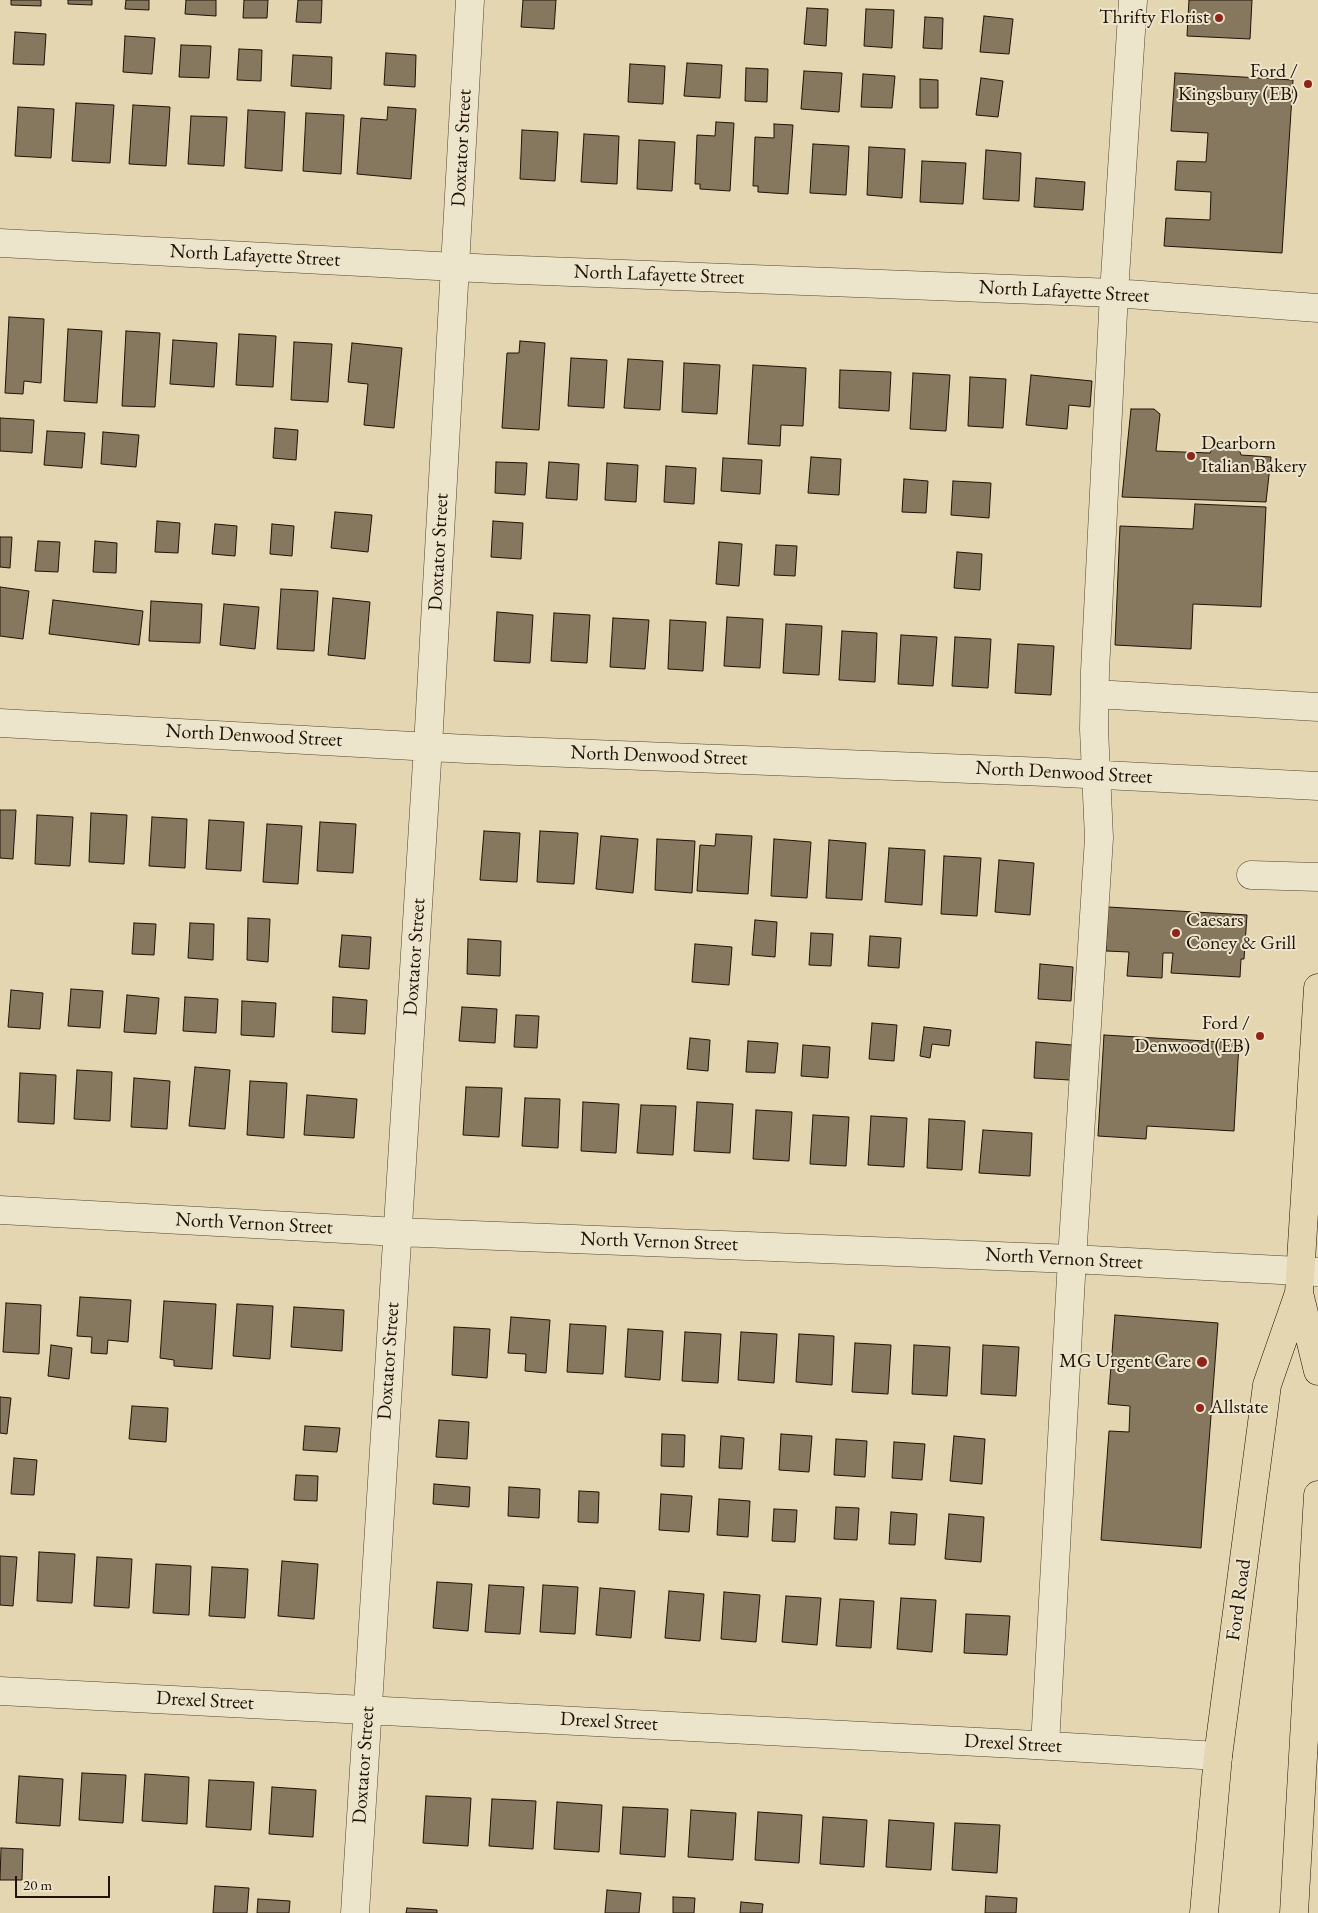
<!DOCTYPE html>
<html>
<head>
<meta charset="utf-8">
<style>
  body { margin:0 }
  #map { position:relative; width:1318px; height:1913px; overflow:hidden; background:#e3d6b1; font-family:"EB Garamond",serif }
  canvas { display:block }
  .scale { position:absolute; left:15px; top:1876px; width:95px; height:22px; box-sizing:border-box; border:2px solid #201306; border-top:0; padding-left:6px; font-size:15px; line-height:18px; white-space:nowrap; color:#201306; -webkit-text-stroke:4px #ede4cc; paint-order:stroke }
</style>
</head>
<body>
<div id="map">
<canvas width="1318" height="1913"></canvas>
<div class="scale">20 m</div>
</div>
<script>
const g = document.querySelector('canvas').getContext('2d');
g.lineJoin = 'round';
function paint(path, color) {
  g.fillStyle = color;
  g.fill(path, 'evenodd');
}
function shape(rows) {
  const path = new Path2D();
  for (const r of rows) {
    path.moveTo(r[0], r[1]);
    for (let i = 2; i < r.length; i += 2) path.lineTo(r[i], r[i + 1]);
  }
  return path;
}
function stroke(path, color, width, dash) {
  g.strokeStyle = color;
  g.lineWidth = width;
  g.lineCap = dash ? 'butt' : 'round';
  g.setLineDash(dash || []);
  g.stroke(path);
}
function write(font, color, halo, rows, align = 'center') {
  g.font = font + ' "EB Garamond",serif';
  g.lineWidth = 4;
  g.setLineDash([]);
  g.textBaseline = 'middle';
  g.strokeStyle = halo;
  g.fillStyle = color;
  for (const [text, x, y, turn = 0] of rows) {
    g.save();
    g.translate(x, y);
    g.rotate((+turn || 0) * Math.PI / 180);
    g.textAlign = isNaN(turn) ? turn : align;
    if (halo) g.strokeText(text, 0, 0);
    g.fillText(text, 0, 0);
    g.restore();
  }
}
const building = shape([
  [11,0,41,0,41,6,11,5,11,0],
  [68,0,92,0,92,5,68,4,68,0],
  [126,0,149,0,149,10,125,9,126,0],
  [186,0,216,0,216,16,185,14,186,0],
  [244,0,268,0,267,18,243,18,244,0],
  [298,0,322,0,321,23,296,22,298,0],
  [523,0,556,0,554,29,521,27,523,0],
  [1189,0,1252,0,1250,39,1187,36,1189,0],
  [807,8,828,9,826,46,804,44,807,8],
  [866,9,894,10,892,48,864,46,866,9],
  [984,16,1013,19,1009,54,980,52,984,16],
  [925,17,943,18,942,49,923,48,925,17],
  [15,32,46,34,44,65,13,64,15,32],
  [125,36,155,38,152,74,123,72,125,36],
  [181,45,211,46,209,78,179,77,181,45],
  [239,49,262,50,261,81,237,80,239,49],
  [386,53,416,55,415,87,384,85,386,53],
  [293,55,332,57,331,89,291,86,293,55],
  [687,63,722,65,720,98,684,96,687,63],
  [630,64,665,66,663,104,628,102,630,64],
  [746,68,768,69,767,102,745,101,746,68],
  [804,71,842,73,839,112,801,109,804,71],
  [1175,73,1293,80,1282,253,1164,246,1166,218,1210,220,1211,192,1175,190,1177,161,1206,162,1208,133,1171,131,1175,73],
  [863,74,895,76,892,108,861,107,863,74],
  [981,78,1003,81,998,117,976,115,981,78],
  [920,79,938,80,938,108,920,108,920,79],
  [76,103,114,105,110,163,72,161,76,103],
  [133,105,170,107,166,166,129,164,133,105],
  [18,107,54,109,51,158,15,156,18,107],
  [388,107,416,109,411,179,357,174,361,118,387,120,388,107],
  [248,110,285,112,282,171,245,168,248,110],
  [306,113,344,115,341,174,303,171,306,113],
  [191,116,227,117,224,166,188,164,191,116],
  [716,122,734,123,730,191,700,189,700,184,695,184,697,135,715,136,716,122],
  [774,124,793,125,788,194,758,192,758,186,753,186,755,137,774,138,774,124],
  [522,130,558,132,555,181,520,179,522,130],
  [584,134,619,136,617,184,581,182,584,134],
  [639,140,675,142,672,191,637,189,639,140],
  [813,144,849,146,846,195,810,193,813,144],
  [869,147,905,149,902,198,867,195,869,147],
  [986,150,1021,153,1019,201,983,199,986,150],
  [922,161,966,163,963,204,920,202,922,161],
  [1036,178,1085,182,1083,210,1034,207,1036,178],
  [9,317,44,319,41,383,24,381,23,394,5,393,9,317],
  [68,329,102,331,97,403,64,401,68,329],
  [126,331,160,333,155,407,122,406,126,331],
  [239,334,276,336,273,387,236,385,239,334],
  [173,340,217,343,214,387,170,384,173,340],
  [520,341,545,343,539,430,502,428,507,353,519,353,520,341],
  [294,342,332,344,328,402,291,400,294,342],
  [352,343,402,348,394,428,364,425,368,384,348,382,352,343],
  [571,358,607,360,604,408,568,406,571,358],
  [628,359,663,361,660,410,624,408,628,359],
  [684,363,720,365,717,414,682,412,684,363],
  [753,365,806,368,803,426,781,425,780,446,748,444,753,365],
  [840,370,891,372,889,411,839,408,840,370],
  [913,373,950,375,946,431,910,429,913,373],
  [1031,375,1092,381,1090,407,1069,405,1067,429,1026,425,1031,375],
  [970,377,1006,379,1003,428,968,426,970,377],
  [1131,409,1154,409,1160,414,1156,451,1210,453,1213,447,1239,449,1241,455,1271,457,1266,502,1122,497,1131,409],
  [0,418,34,420,32,453,0,451,0,418],
  [275,428,298,430,296,460,273,458,275,428],
  [47,431,85,433,82,468,44,465,47,431],
  [103,432,139,435,136,467,101,464,103,432],
  [811,457,841,459,839,495,808,493,811,457],
  [723,458,762,460,760,494,721,491,723,458],
  [496,462,527,463,525,495,495,493,496,462],
  [549,462,579,464,577,500,546,498,549,462],
  [607,463,638,465,636,502,605,500,607,463],
  [666,466,696,468,694,504,664,502,666,466],
  [904,479,928,481,926,513,902,512,904,479],
  [953,481,991,483,989,518,951,515,953,481],
  [1195,504,1266,507,1261,607,1193,604,1191,649,1115,645,1120,526,1193,529,1195,504],
  [335,512,372,515,368,552,331,548,335,512],
  [157,521,180,523,178,553,155,552,157,521],
  [493,521,523,523,521,559,491,557,493,521],
  [215,524,237,526,235,556,212,554,215,524],
  [272,524,294,526,292,556,270,554,272,524],
  [0,537,12,537,10,568,0,567,0,537],
  [38,541,60,542,58,572,35,571,38,541],
  [95,541,117,543,116,573,93,572,95,541],
  [719,542,742,544,739,586,716,584,719,542],
  [776,545,797,546,795,576,774,575,776,545],
  [957,552,982,554,980,590,954,588,957,552],
  [0,587,29,591,23,639,0,636,0,587],
  [281,589,318,591,314,651,277,649,281,589],
  [333,598,370,602,365,659,328,655,333,598],
  [53,600,143,611,139,645,49,634,53,600],
  [151,601,202,604,200,643,149,641,151,601],
  [224,604,259,607,255,649,220,645,224,604],
  [497,612,533,615,530,663,494,661,497,612],
  [554,613,590,615,587,663,551,661,554,613],
  [727,617,763,619,760,668,724,666,727,617],
  [613,618,649,620,645,669,610,667,613,618],
  [670,620,706,622,703,671,668,669,670,620],
  [786,624,822,626,819,675,783,673,786,624],
  [842,631,877,633,875,682,839,680,842,631],
  [901,635,937,637,933,686,898,684,901,635],
  [955,637,991,639,988,688,952,686,955,637],
  [1018,644,1054,646,1051,695,1015,693,1018,644],
  [0,810,16,810,13,859,0,858,0,810],
  [91,813,127,815,124,864,89,862,91,813],
  [37,815,73,817,70,866,35,864,37,815],
  [152,817,187,819,185,868,149,866,152,817],
  [209,820,244,822,241,871,206,869,209,820],
  [320,822,356,824,353,873,317,871,320,822],
  [267,824,302,826,298,884,263,882,267,824],
  [484,831,520,833,517,882,480,880,484,831],
  [540,831,578,833,574,884,537,882,540,831],
  [716,834,752,836,748,894,697,891,700,845,715,846,716,834],
  [601,836,638,839,633,893,596,889,601,836],
  [657,839,695,841,692,893,655,890,657,839],
  [774,839,811,842,807,898,771,896,774,839],
  [829,840,866,843,862,900,826,898,829,840],
  [889,848,925,850,922,905,885,902,889,848],
  [944,856,981,858,977,916,941,914,944,856],
  [999,860,1034,863,1030,915,995,912,999,860],
  [1108,907,1247,915,1244,959,1241,959,1240,977,1171,973,1173,953,1163,953,1162,978,1127,976,1129,952,1106,951,1108,907],
  [248,918,270,919,268,962,247,960,248,918],
  [755,920,777,922,775,957,752,955,755,920],
  [134,923,156,924,154,955,132,954,134,923],
  [190,923,214,924,213,960,188,958,190,923],
  [811,933,833,934,831,966,809,965,811,933],
  [342,935,371,937,369,969,339,967,342,935],
  [870,936,901,938,899,968,868,966,870,936],
  [468,939,501,941,500,976,467,974,468,939],
  [695,944,732,947,729,985,692,982,695,944],
  [1040,964,1073,967,1071,1001,1038,999,1040,964],
  [71,989,103,991,100,1028,68,1026,71,989],
  [11,990,43,993,40,1029,8,1027,11,990],
  [127,995,159,998,156,1034,124,1032,127,995],
  [185,997,218,999,216,1033,183,1031,185,997],
  [333,997,367,1000,365,1034,332,1032,333,997],
  [242,1001,276,1003,274,1037,241,1035,242,1001],
  [462,1007,497,1009,495,1043,459,1041,462,1007],
  [516,1015,539,1016,537,1048,514,1047,516,1015],
  [872,1023,897,1025,894,1061,869,1059,872,1023],
  [924,1027,951,1030,949,1046,932,1044,930,1058,920,1056,924,1027],
  [1104,1035,1239,1043,1234,1131,1147,1126,1146,1139,1098,1136,1104,1035],
  [690,1038,710,1040,708,1071,687,1069,690,1038],
  [748,1041,778,1043,775,1073,746,1072,748,1041],
  [1036,1042,1072,1045,1070,1080,1034,1078,1036,1042],
  [803,1045,830,1047,828,1078,801,1076,803,1045],
  [195,1067,230,1070,225,1129,189,1126,195,1067],
  [77,1070,112,1072,110,1121,74,1119,77,1070],
  [20,1073,56,1075,54,1124,18,1122,20,1073],
  [134,1078,170,1081,167,1129,131,1127,134,1078],
  [250,1081,287,1083,284,1138,247,1135,250,1081],
  [466,1087,502,1088,499,1137,463,1135,466,1087],
  [307,1095,357,1099,354,1138,304,1135,307,1095],
  [525,1098,560,1099,558,1148,522,1146,525,1098],
  [583,1102,619,1104,616,1153,581,1151,583,1102],
  [697,1102,733,1104,730,1153,694,1151,697,1102],
  [641,1105,676,1106,673,1155,637,1153,641,1105],
  [756,1110,792,1112,789,1161,753,1159,756,1110],
  [813,1115,849,1117,846,1166,810,1164,813,1115],
  [871,1116,907,1118,904,1167,868,1165,871,1116],
  [929,1119,965,1121,962,1170,927,1168,929,1119],
  [983,1130,1032,1133,1030,1176,979,1173,983,1130],
  [80,1297,131,1300,128,1342,108,1340,107,1354,91,1353,92,1337,77,1336,80,1297],
  [164,1301,216,1304,212,1369,174,1366,174,1360,160,1358,164,1301],
  [6,1303,41,1305,39,1354,3,1352,6,1303],
  [237,1304,273,1306,270,1359,233,1356,237,1304],
  [294,1307,344,1310,342,1351,291,1347,294,1307],
  [1115,1315,1218,1323,1201,1548,1101,1540,1109,1431,1129,1432,1130,1406,1108,1404,1115,1315],
  [511,1317,550,1320,546,1373,525,1371,526,1354,508,1353,511,1317],
  [570,1324,606,1326,603,1374,567,1372,570,1324],
  [454,1327,490,1329,487,1378,452,1375,454,1327],
  [628,1329,663,1331,660,1380,625,1377,628,1329],
  [685,1332,721,1334,718,1383,682,1381,685,1332],
  [741,1332,777,1334,774,1383,738,1380,741,1332],
  [799,1334,834,1336,832,1385,796,1382,799,1334],
  [855,1343,891,1345,888,1394,852,1392,855,1343],
  [51,1345,72,1348,69,1379,48,1376,51,1345],
  [914,1345,950,1347,947,1396,912,1394,914,1345],
  [983,1345,1019,1347,1016,1396,981,1394,983,1345],
  [0,1397,11,1398,7,1434,0,1433,0,1397],
  [132,1406,168,1408,166,1442,129,1439,132,1406],
  [439,1420,469,1422,467,1459,436,1457,439,1420],
  [305,1426,340,1428,337,1452,303,1450,305,1426],
  [662,1434,685,1435,684,1467,661,1466,662,1434],
  [781,1434,812,1436,809,1472,779,1470,781,1434],
  [721,1436,744,1438,742,1469,719,1468,721,1436],
  [954,1436,985,1439,982,1484,950,1481,954,1436],
  [836,1439,867,1441,865,1477,834,1475,836,1439],
  [894,1442,925,1444,922,1480,892,1478,894,1442],
  [14,1458,37,1460,34,1495,11,1494,14,1458],
  [296,1475,318,1476,317,1501,294,1500,296,1475],
  [434,1484,470,1487,469,1507,433,1504,434,1484],
  [509,1487,540,1489,539,1518,508,1516,509,1487],
  [579,1491,599,1492,598,1523,578,1522,579,1491],
  [661,1494,692,1496,689,1532,659,1530,661,1494],
  [719,1499,750,1501,748,1537,717,1535,719,1499],
  [836,1507,859,1508,857,1540,834,1539,836,1507],
  [774,1509,797,1510,795,1542,772,1541,774,1509],
  [891,1512,917,1514,915,1545,889,1544,891,1512],
  [949,1514,984,1517,981,1562,945,1559,949,1514],
  [39,1552,75,1554,72,1603,37,1601,39,1552],
  [0,1556,17,1557,13,1606,0,1605,0,1556],
  [97,1557,132,1559,129,1608,94,1606,97,1557],
  [282,1561,318,1564,314,1619,278,1616,282,1561],
  [156,1564,191,1566,189,1615,153,1613,156,1564],
  [212,1567,248,1569,245,1618,209,1616,212,1567],
  [437,1582,472,1584,468,1631,433,1628,437,1582],
  [489,1585,524,1587,520,1634,485,1632,489,1585],
  [543,1585,578,1587,575,1634,540,1632,543,1585],
  [600,1588,635,1591,631,1638,596,1635,600,1588],
  [669,1591,704,1594,700,1641,665,1638,669,1591],
  [724,1592,760,1595,756,1642,721,1639,724,1592],
  [786,1596,821,1598,817,1645,782,1642,786,1596],
  [901,1598,936,1600,932,1652,897,1649,901,1598],
  [840,1599,874,1601,871,1648,836,1646,840,1599],
  [966,1614,1010,1616,1007,1655,964,1653,966,1614],
  [82,1773,126,1775,123,1823,79,1820,82,1773],
  [145,1774,189,1777,187,1824,142,1821,145,1774],
  [19,1776,63,1779,60,1826,16,1823,19,1776],
  [209,1780,254,1782,251,1830,206,1827,209,1780],
  [272,1787,316,1790,313,1837,269,1834,272,1787],
  [426,1796,471,1798,468,1846,423,1843,426,1796],
  [492,1799,536,1801,533,1849,489,1846,492,1799],
  [557,1802,602,1805,599,1852,554,1849,557,1802],
  [623,1807,668,1809,665,1857,620,1854,623,1807],
  [691,1810,736,1813,733,1860,688,1857,691,1810],
  [758,1812,802,1815,799,1863,755,1860,758,1812],
  [823,1817,867,1820,864,1867,820,1864,823,1817],
  [889,1820,934,1823,931,1870,886,1867,889,1820],
  [955,1823,1000,1825,997,1873,952,1870,955,1823],
  [1,1848,23,1849,22,1880,0,1880,1,1848],
  [215,1886,249,1888,247,1913,213,1913,215,1886],
  [607,1890,641,1893,639,1913,605,1913,607,1890],
  [986,1896,1017,1898,1016,1913,985,1913,986,1896],
  [673,1897,695,1898,694,1913,673,1913,673,1897],
  [258,1899,290,1901,289,1913,257,1913,258,1899],
  [741,1902,763,1904,762,1913,740,1913,741,1902],
  [407,1908,437,1910,437,1913,406,1913,407,1908]
]);
const minor = shape([
  [0,243,494,269,1114,293,1318,308],
  [1095,694,1318,707],
  [0,723,467,749,1046,772,1318,786],
  [1251,875,1318,877],
  [0,1210,398,1232,1072,1259,1318,1272],
  [0,1691,1017,1744,1218,1756],
  [1045,1745,1072,1259,1099,838,1094,729,1095,671,1114,293,1133,0],
  [355,1913,428,746,470,0]
]);
const major = shape([
  [1299,1293,1318,1371],
  [1204,1913,1218,1756,1267,1385,1299,1293,1318,988],
  [1294,1913,1318,1495]
]);
const markers = [
  [1219,18,5,"#8f2418"],
  [1308,84,5,"#8f2418"],
  [1191,456,5,"#8f2418"],
  [1176,933,5,"#8f2418"],
  [1260,1036,5,"#8f2418"],
  [1202,1362,6,"#8f2418"],
  [1200,1408,5,"#8f2418"]
];
const poiNames = [
  ["Thrifty Florist",1209,18],
  ["Ford /",1298,72],
  ["Kingsbury (EB)",1298,95],
  ["Dearborn",1201,444,"left"],
  ["Italian Bakery",1201,467,"left"],
  ["Caesars",1186,921,"left"],
  ["Coney & Grill",1186,944,"left"],
  ["Ford /",1250,1024],
  ["Denwood (EB)",1250,1047],
  ["MG Urgent Care",1191,1362],
  ["Allstate",1210,1408,"left"]
];
const streetNames = [
  ["Doxtator Street",462,148,-87],
  ["North Lafayette Street",255,256,3],
  ["North Lafayette Street",659,275,2],
  ["North Lafayette Street",1064,292,3],
  ["Doxtator Street",439,552,-87],
  ["North Denwood Street",254,736,3],
  ["North Denwood Street",659,756,2],
  ["North Denwood Street",1064,773,3],
  ["Doxtator Street",415,957,-86],
  ["North Vernon Street",254,1224,3],
  ["North Vernon Street",659,1242,2],
  ["North Vernon Street",1064,1259,3],
  ["Doxtator Street",389,1361,-86],
  ["Ford Road",1239,1600,-82],
  ["Drexel Street",205,1701,3],
  ["Drexel Street",609,1722,3],
  ["Drexel Street",1013,1744,3],
  ["Doxtator Street",364,1765,-86]
];
paint(building, '#85785f');
stroke(building, '#201306', 1);
stroke(minor, '#514431', 29);
stroke(major, '#201306', 29);
stroke(minor, '#ede4cc', 28);
stroke(major, '#e3d6b1', 28);
for (const [x, y, r, color] of markers) {
  const dot = new Path2D();
  dot.arc(x, y, r, 0, 2 * Math.PI);
  g.fillStyle = color;
  g.fill(dot);
  stroke(dot, '#ede4cc', 2);
}
write('20px', '#201306', '#ede4cc', poiNames, 'right');
write('20px', '#201306', '#ede4cc', streetNames);
</script>
</body>
</html>
